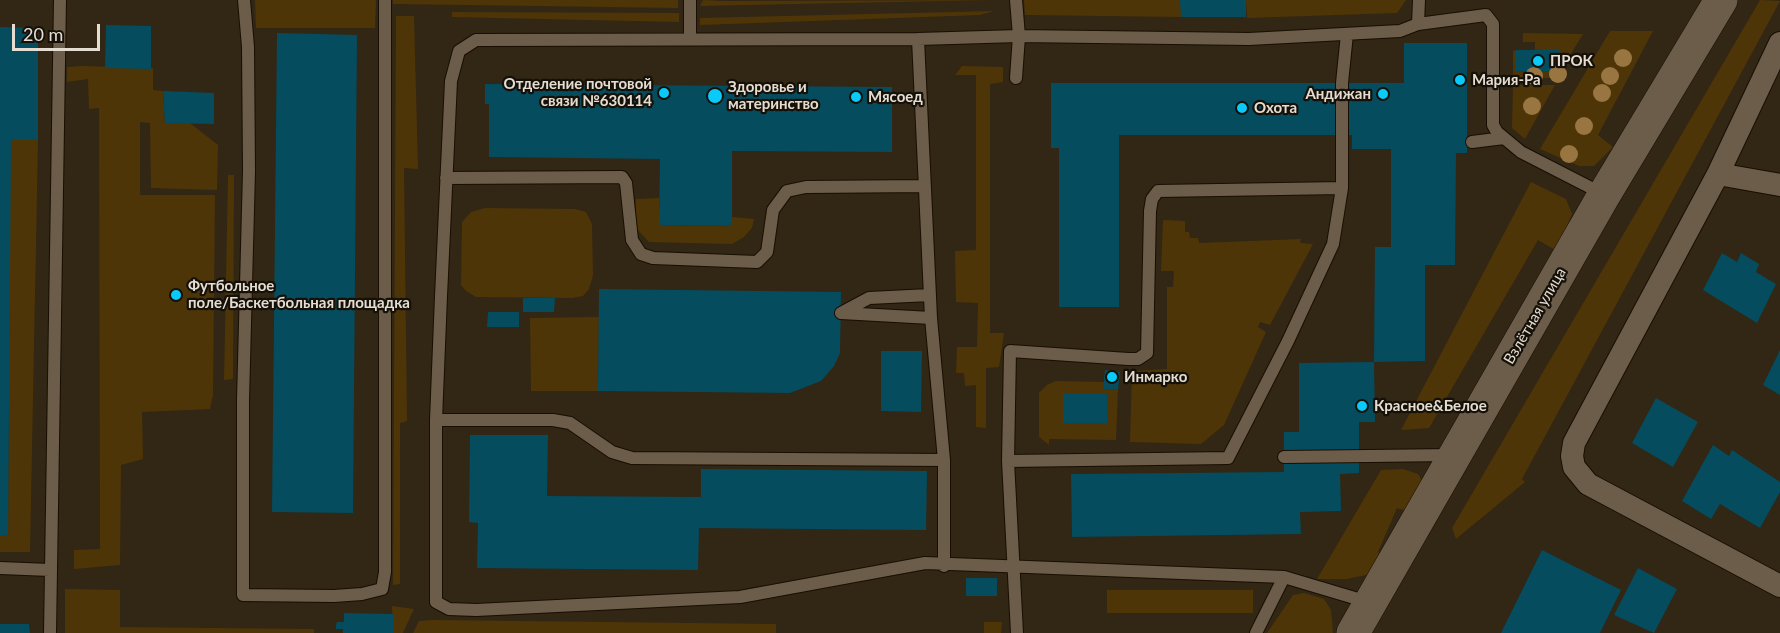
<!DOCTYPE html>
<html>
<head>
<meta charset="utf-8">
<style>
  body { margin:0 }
  #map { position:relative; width:1780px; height:633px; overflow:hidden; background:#322614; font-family:Lato,sans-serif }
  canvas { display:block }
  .scale { position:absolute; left:12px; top:24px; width:88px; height:27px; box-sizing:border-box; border:3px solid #e5ddd2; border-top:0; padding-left:8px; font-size:18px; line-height:21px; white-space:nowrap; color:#e5ddd2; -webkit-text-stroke:4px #151008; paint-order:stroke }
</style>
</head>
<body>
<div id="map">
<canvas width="1780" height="633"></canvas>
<div class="scale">20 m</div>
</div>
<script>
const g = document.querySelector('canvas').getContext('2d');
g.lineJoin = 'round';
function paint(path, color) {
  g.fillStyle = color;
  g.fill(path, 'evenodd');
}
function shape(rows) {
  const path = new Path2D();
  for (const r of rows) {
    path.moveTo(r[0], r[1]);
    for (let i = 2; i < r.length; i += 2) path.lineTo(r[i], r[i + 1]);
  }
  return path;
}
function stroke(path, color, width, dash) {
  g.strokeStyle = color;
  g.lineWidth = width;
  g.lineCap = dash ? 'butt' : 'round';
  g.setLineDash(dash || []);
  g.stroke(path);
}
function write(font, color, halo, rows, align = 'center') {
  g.font = font + ' Lato,sans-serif';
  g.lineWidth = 4.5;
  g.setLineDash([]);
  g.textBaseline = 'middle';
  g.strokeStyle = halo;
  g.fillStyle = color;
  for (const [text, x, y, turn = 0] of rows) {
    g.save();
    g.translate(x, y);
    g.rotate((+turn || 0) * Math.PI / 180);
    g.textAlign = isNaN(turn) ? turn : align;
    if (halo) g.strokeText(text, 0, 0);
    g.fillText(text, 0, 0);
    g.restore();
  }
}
const green = shape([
  [255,0,376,0,375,28,256,28],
  [393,0,678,0,678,8,393,4],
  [703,0,723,1,993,0,700,6],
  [1024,0,1181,0,1181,17,1025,15],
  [1246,0,1406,0,1397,13,1247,18],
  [1760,0,1780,1,1522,479,1525,482,1456,539,1452,528],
  [994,11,980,15,700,25,700,18],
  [452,12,679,13,679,22,452,17],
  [396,16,414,16,418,169,404,168,407,421,400,423,400,584,393,585],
  [1610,31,1653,31,1598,135,1613,147,1594,166,1579,166,1540,149],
  [1523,33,1583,34,1560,72,1559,78,1513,78,1513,51,1516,50,1516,71,1560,72,1560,50,1535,50,1535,42,1523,42],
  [81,66,153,68,153,90,163,91,165,123,190,123,218,145,217,190,151,188,150,123,140,122,140,195,215,195,213,395,210,409,142,412,143,459,121,465,120,565,74,569,74,550,100,549,99,108,89,109,88,79,67,82,67,67],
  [962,66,1003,67,1003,82,990,84,990,333,1004,333,999,367,986,368,986,428,976,427,976,385,965,386,964,373,956,373,957,347,977,347,978,303,956,302,955,251,976,250,976,75,955,75],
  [1513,85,1555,85,1525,139,1512,128],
  [10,140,38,140,30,552,0,552,0,535,8,535],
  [228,175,234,175,233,379,224,380],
  [1531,182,1566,199,1572,214,1557,251,1538,240,1429,428,1401,430],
  [659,198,660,225,731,226,732,217,754,219,752,228,744,237,732,244,649,242,636,228,636,199],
  [485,208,575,209,586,212,592,224,593,275,589,289,583,296,572,298,476,297,466,291,461,285,462,222,471,212],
  [1163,220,1185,221,1185,232,1189,232,1190,238,1198,238,1199,243,1301,239,1300,243,1313,244,1270,325,1260,322,1258,327,1266,332,1224,425,1201,444,1130,442,1132,371,1167,369,1167,287,1173,287,1174,271,1161,271],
  [599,317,598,391,531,391,530,318],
  [1056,381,1104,382,1104,389,1118,390,1116,440,1049,439,1049,445,1039,437,1039,393,1047,385],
  [1403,469,1418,474,1429,492,1420,515,1397,508,1378,552,1391,563,1389,570,1347,579,1317,579,1381,470],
  [65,589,120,590,120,627,314,629,314,633,65,633],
  [1107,590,1253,590,1253,613,1107,613],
  [1304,593,1324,599,1331,610,1333,633,1267,633,1293,595],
  [392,606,414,609,403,633,393,633],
  [433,620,776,624,776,633,413,633,419,621],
  [984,622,1002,622,1001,633,984,633]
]);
const building = shape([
  [1180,0,1246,0,1246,17,1181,17],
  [106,25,151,26,151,69,105,68],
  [0,27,38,28,38,140,11,140,8,535,0,535],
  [277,33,357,35,353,513,272,512],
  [1404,43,1467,43,1467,153,1456,153,1455,265,1425,265,1425,361,1374,362,1375,247,1391,247,1391,149,1352,149,1352,135,1119,135,1119,307,1059,307,1059,148,1051,148,1051,83,1404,83],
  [1516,50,1560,50,1560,72,1516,71],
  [485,84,892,87,892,152,732,151,732,226,659,225,660,159,489,157,489,104,485,104],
  [163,91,214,93,214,124,165,123],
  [1722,253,1737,262,1741,253,1759,264,1756,272,1776,284,1757,323,1703,290],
  [599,289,841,292,840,353,834,366,821,381,790,393,598,391],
  [523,298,555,298,554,312,523,312],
  [488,312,519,312,519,327,487,327],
  [1780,350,1780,395,1763,385],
  [881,351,922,351,921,412,881,411],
  [1374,362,1375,422,1359,422,1359,473,1340,474,1341,511,1300,512,1301,534,1072,537,1071,474,1284,472,1284,432,1299,432,1299,363],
  [1105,370,1120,372,1118,390,1103,389],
  [1063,394,1107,394,1107,423,1063,423],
  [1656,398,1698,422,1673,467,1632,443],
  [470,435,548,435,547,496,701,497,701,469,927,471,926,530,699,528,698,570,477,568,478,523,469,522],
  [1713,445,1729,456,1732,450,1780,482,1780,492,1760,528,1720,504,1711,519,1682,501],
  [1542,550,1621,590,1600,633,1501,633],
  [1638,568,1677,589,1654,633,1614,615],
  [966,578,997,578,997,596,966,596],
  [344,613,394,614,393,633,343,633,343,629,336,629,336,625,337,622,344,622],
  [0,624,29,624,30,633,0,633]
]);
const service = shape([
  [244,0,248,47,249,171,243,400,243,595,334,596,362,594,382,589,385,572,385,0],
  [690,0,690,39],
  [1016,0,1019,36,918,39,476,40,459,51,451,81,441,296,436,420,436,602,449,609,476,610,740,597,925,563,1284,577,1368,602],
  [1418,24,1419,0],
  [918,39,931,318,944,460,944,566],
  [1016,78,1019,36,1249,39,1400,31,1418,24,1486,15,1493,24,1493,125,1497,132,1521,152,1603,194],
  [1472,142,1504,138],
  [446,178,622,177,626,183,632,240,641,254,653,258,757,262,767,252,773,210,787,191,806,187,925,186],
  [841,313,869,298,930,295],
  [841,313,931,318],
  [436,420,553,420,570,423,612,452,632,458,944,460],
  [1284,457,1452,455],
  [1008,461,1228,458,1288,341,1333,244,1342,188,1342,83,1347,34],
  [0,568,50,570],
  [50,633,60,0],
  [1017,633,1008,461,1010,351,1128,359,1138,359,1147,353,1150,211,1152,199,1158,191,1342,188],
  [1256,633,1284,577]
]);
const minor = shape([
  [1780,43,1718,174,1574,443,1572,456,1574,467,1588,484,1780,586],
  [1718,174,1780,185]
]);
const secondary = shape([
  [1353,633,1604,195,1721,0]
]);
const trees = [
  [1623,58],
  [1558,74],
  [1534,76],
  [1610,76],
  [1602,93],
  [1532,106],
  [1584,126],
  [1569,154]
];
const markers = [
  [1538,61,6,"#0acafa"],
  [1460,80,6,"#0acafa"],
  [664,93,6,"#0acafa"],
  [1383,94,6,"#0acafa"],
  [715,96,8,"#0acafa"],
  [856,97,6,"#0acafa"],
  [1242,108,6,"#0acafa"],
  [176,295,6,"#0acafa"],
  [1112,377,6,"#0acafa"],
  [1362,406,6,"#0acafa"]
];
const poiNames = [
  ["ПРОК",1550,61],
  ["Мария-Ра",1472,80],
  ["Отделение почтовой",652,84,"right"],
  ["связи №630114",652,101,"right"],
  ["Здоровье и",728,87],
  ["материнство",728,104],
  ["Андижан",1371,94,"right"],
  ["Мясоед",868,97],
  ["Охота",1254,108],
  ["Футбольное",188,286],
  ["поле/Баскетбольная площадка",188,303],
  ["Инмарко",1124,377],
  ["Красное&Белое",1374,406]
];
const streetNames = [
  ["Взлётная улица",1535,316,-60]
];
paint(green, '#4e3508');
paint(building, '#054c5f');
stroke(service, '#190e01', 14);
stroke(minor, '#190e01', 24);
stroke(secondary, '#190e01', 34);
stroke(service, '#6b5d4a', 12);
stroke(minor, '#6b5d4a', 22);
stroke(secondary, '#6b5d4a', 33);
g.fillStyle = '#987541';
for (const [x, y] of trees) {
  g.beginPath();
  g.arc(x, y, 9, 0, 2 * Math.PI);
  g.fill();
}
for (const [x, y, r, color] of markers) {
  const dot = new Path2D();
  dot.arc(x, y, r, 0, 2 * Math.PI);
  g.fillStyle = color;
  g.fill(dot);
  stroke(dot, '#151008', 2);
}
write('bold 15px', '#e5ddd2', '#151008', poiNames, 'left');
write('15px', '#e5ddd2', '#151008', streetNames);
</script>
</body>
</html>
